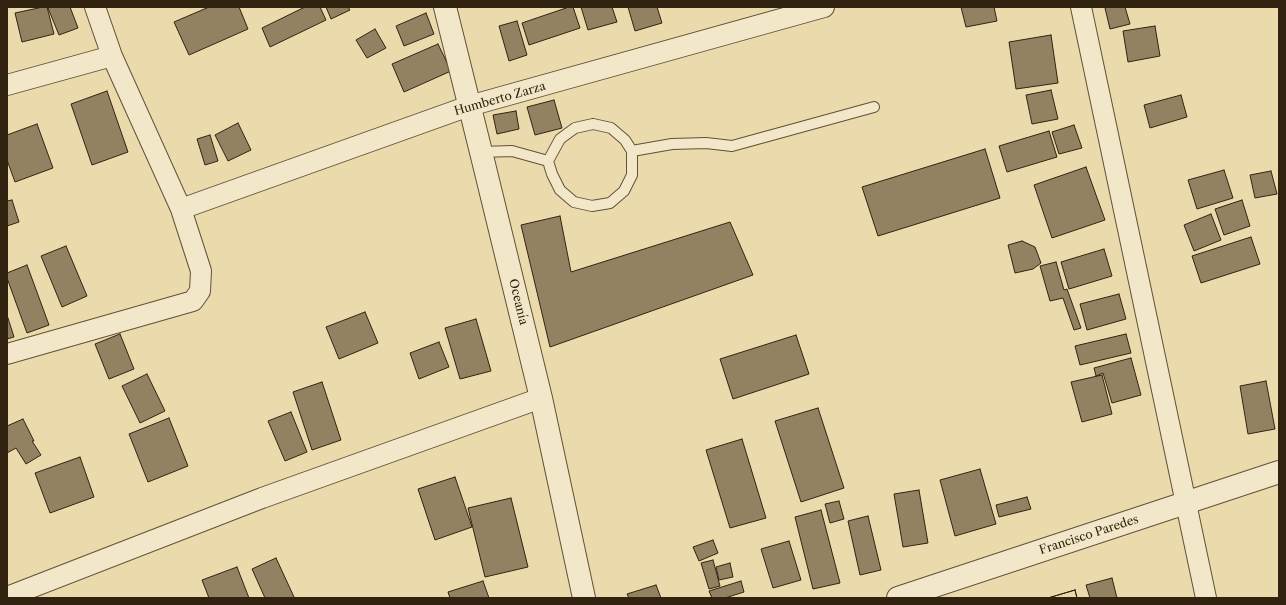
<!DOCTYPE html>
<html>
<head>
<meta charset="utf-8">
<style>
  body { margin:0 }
  #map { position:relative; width:1286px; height:605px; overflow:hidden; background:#ebdaac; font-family:"Libre Caslon Text",serif }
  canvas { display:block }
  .frame { position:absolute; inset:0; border:8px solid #322311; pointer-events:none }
</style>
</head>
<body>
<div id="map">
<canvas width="1286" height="605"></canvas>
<div class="frame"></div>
</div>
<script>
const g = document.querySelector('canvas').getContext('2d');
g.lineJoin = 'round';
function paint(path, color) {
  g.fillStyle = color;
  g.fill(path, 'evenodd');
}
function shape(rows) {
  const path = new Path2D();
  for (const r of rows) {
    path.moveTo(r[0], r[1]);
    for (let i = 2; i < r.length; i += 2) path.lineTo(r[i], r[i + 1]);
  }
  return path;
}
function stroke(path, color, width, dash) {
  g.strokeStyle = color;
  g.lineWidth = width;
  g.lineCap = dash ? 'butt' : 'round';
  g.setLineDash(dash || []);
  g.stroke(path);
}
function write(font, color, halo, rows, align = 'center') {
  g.font = font + ' "Libre Caslon Text",serif';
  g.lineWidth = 3;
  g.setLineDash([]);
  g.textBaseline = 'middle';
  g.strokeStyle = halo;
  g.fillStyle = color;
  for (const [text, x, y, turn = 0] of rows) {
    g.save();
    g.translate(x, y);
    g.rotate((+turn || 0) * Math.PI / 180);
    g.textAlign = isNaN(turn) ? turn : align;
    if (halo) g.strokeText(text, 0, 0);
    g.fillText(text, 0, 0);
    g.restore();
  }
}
const building = shape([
  [43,7,47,7,54,34,22,42,15,13,43,7],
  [51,7,70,7,78,28,59,35,48,8,51,7],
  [209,7,239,7,248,29,189,55,174,22,209,7],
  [305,7,320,7,326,20,270,47,262,28,305,7],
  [326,7,348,7,350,10,331,19,326,7],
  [569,7,573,7,580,28,529,45,522,23,569,7],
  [581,7,612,7,617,22,588,30,581,7],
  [628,7,657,7,662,23,635,31,628,7],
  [961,7,994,7,997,21,966,27,961,7],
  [1108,7,1125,7,1130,24,1110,29,1105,8,1108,7],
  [426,13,434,34,404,46,396,26,426,13],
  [517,21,527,55,509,61,499,26,517,21],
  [1155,26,1160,56,1128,62,1123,31,1155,26],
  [375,29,386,48,367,58,356,40,375,29],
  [1051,35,1058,83,1016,89,1009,42,1051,35],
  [438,44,451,71,404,92,392,64,438,44],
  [1051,90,1058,119,1032,124,1026,95,1051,90],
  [107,91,128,152,92,165,71,104,107,91],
  [1181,95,1187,117,1150,128,1144,105,1181,95],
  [554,100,562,128,535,135,527,107,554,100],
  [516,111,519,129,497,134,493,115,516,111],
  [238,123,251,150,228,161,215,135,238,123],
  [37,124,53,168,15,182,7,160,7,135,37,124],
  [1074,125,1082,148,1059,154,1052,132,1074,125],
  [1049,131,1057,157,1007,172,999,146,1049,131],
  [210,135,218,161,205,165,197,139,210,135],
  [985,149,1000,198,878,236,862,187,985,149],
  [1086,167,1105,220,1052,238,1034,185,1086,167],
  [1224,170,1233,198,1197,209,1188,180,1224,170],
  [1271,171,1277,194,1255,198,1250,175,1271,171],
  [12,200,19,222,7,226,7,201,12,200],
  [1242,200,1250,226,1224,235,1215,209,1242,200],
  [1211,214,1221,240,1194,251,1184,225,1211,214],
  [560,216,571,272,730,222,753,275,550,347,521,225,560,216],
  [1251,237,1260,264,1201,283,1192,256,1251,237],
  [1022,241,1035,247,1041,263,1033,269,1015,273,1008,245,1022,241],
  [66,246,87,296,62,307,41,256,66,246],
  [1104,249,1112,276,1069,289,1061,262,1104,249],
  [1056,262,1064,290,1067,289,1081,328,1074,330,1063,298,1050,301,1040,266,1056,262],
  [27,265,49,325,27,333,7,278,7,273,27,265],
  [1119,294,1126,319,1087,330,1080,304,1119,294],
  [365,312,378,343,339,359,326,327,365,312],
  [7,315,14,337,7,339,7,315],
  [476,319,491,371,460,379,445,328,476,319],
  [120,334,134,369,109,379,95,344,120,334],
  [1126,334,1131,353,1080,365,1075,346,1126,334],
  [796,335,809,374,733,399,720,359,796,335],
  [439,342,449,367,419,379,410,353,439,342],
  [1131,358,1141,395,1112,403,1103,373,1096,376,1094,368,1131,358],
  [147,374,165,411,140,423,122,386,147,374],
  [1102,375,1112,414,1082,422,1071,382,1102,375],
  [1266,381,1275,429,1248,434,1240,386,1266,381],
  [322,382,341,440,312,450,293,392,322,382],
  [818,408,844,488,801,502,775,421,818,408],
  [291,412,307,452,285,461,268,421,291,412],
  [169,418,188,466,148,482,129,434,169,418],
  [23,419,34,441,32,441,41,455,26,464,16,448,7,453,7,426,23,419],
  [742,439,766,518,730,528,706,450,742,439],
  [80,457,94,497,50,513,35,473,80,457],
  [980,469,996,524,955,536,940,480,980,469],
  [455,477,472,527,435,540,418,489,455,477],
  [919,490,928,543,903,547,894,494,919,490],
  [1027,497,1031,509,999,517,996,505,1027,497],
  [511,498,528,567,485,577,468,508,511,498],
  [839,501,844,519,830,523,825,504,839,501],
  [821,510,840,583,813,589,795,517,821,510],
  [868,516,881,570,860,575,848,521,868,516],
  [713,540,718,553,699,561,693,547,713,540],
  [789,541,801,580,773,588,761,549,789,541],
  [276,558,294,597,292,598,265,598,252,569,276,558],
  [713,560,720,586,709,589,701,563,713,560],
  [730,563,733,577,719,580,716,567,730,563],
  [237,567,249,598,209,598,202,580,237,567],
  [1112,578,1117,598,1090,598,1086,585,1112,578],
  [483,581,489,598,450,598,448,592,483,581],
  [741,581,744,592,725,598,712,598,709,591,741,581],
  [656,585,661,598,629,598,627,594,656,585],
  [1075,590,1077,598,1048,598,1075,590],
  [1075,590,1077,598,1048,598,1075,590]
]);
const service = shape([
  [593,124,611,128,625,140,632,151,632,175,624,191,610,203,592,206,574,202,560,190,552,174,548,161,560,139,575,128,593,124],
  [632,151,672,144,706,143,732,146,874,107],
  [481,152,512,151,548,161]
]);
const minor = shape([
  [1081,7,1206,598],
  [7,85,112,56],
  [181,209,469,106,824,7],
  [7,354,193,301,200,291,201,271,181,209,112,56,95,7],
  [7,597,262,498,541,398]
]);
const tertiary = shape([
  [445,7,481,152,541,398,584,598],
  [898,598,1279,472]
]);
const streetNames = [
  ["Humberto Zarza",500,99,-16],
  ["Oceanía",518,302,76],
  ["Francisco Paredes",1089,535,-18]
];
paint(building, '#928262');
stroke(building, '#322311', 1);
stroke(service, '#605138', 12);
stroke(minor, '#605138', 22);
stroke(tertiary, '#605138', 24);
stroke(service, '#f2e7c9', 10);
stroke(minor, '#f2e7c9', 20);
stroke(tertiary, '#f2e7c9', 22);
write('12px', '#322311', '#f2e7c9', streetNames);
</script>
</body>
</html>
